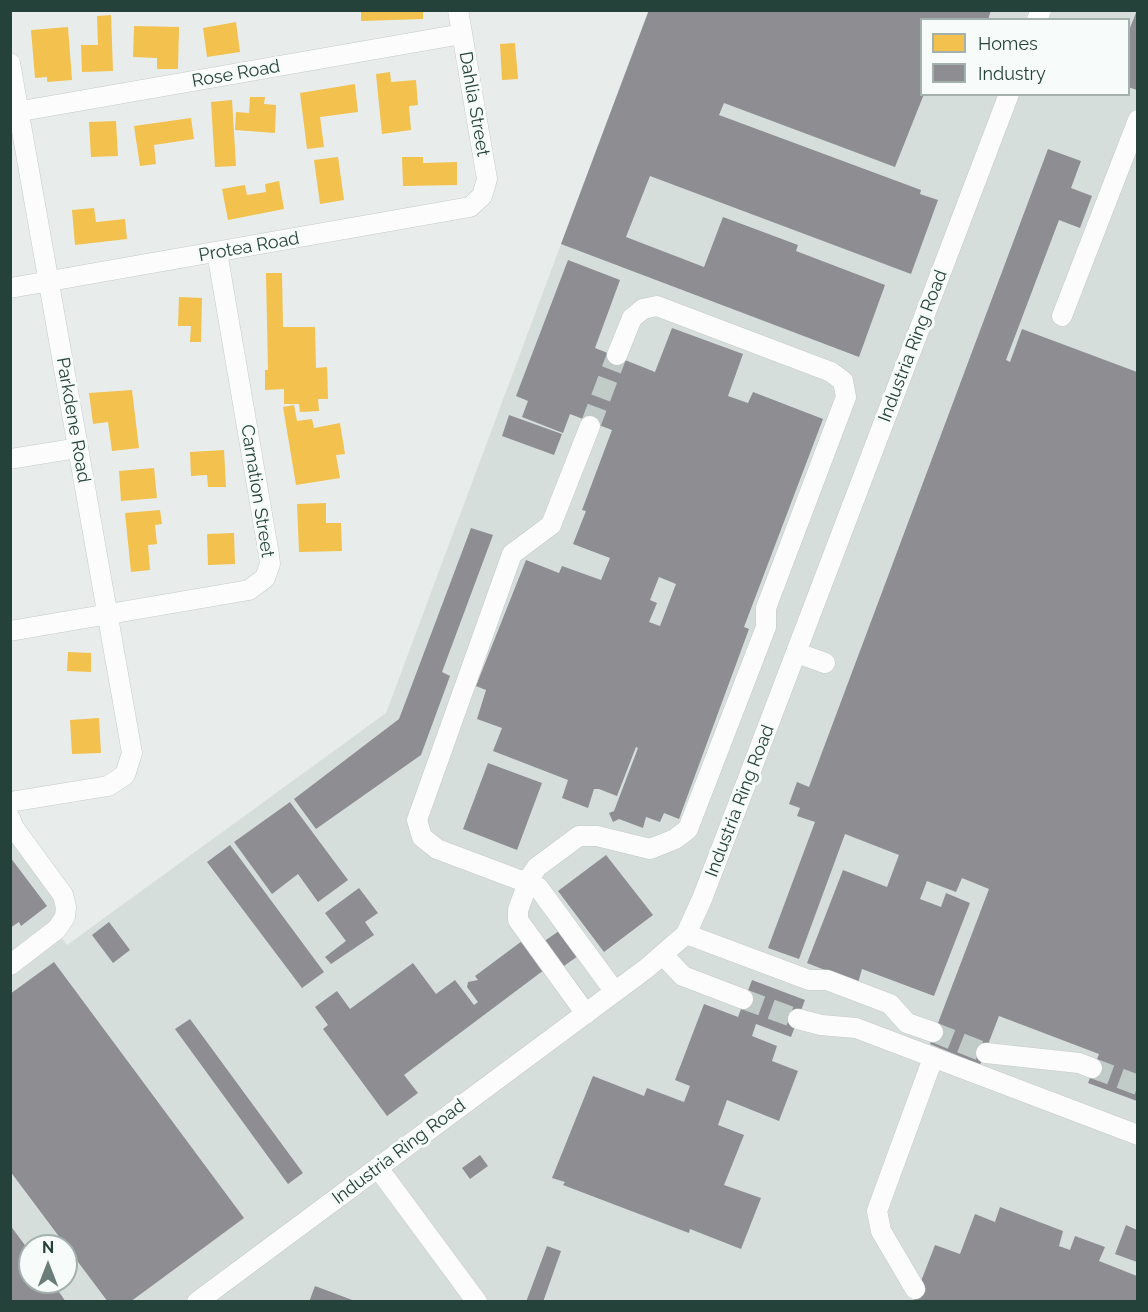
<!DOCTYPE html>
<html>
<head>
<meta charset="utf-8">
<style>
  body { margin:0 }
  #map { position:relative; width:1148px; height:1312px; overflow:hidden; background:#e8edeb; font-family:Raleway,sans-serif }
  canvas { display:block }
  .frame { position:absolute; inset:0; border:12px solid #24423a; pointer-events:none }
  .legend { position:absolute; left:920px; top:18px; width:210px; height:78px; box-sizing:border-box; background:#f7fbf9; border:2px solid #a3b1ad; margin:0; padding:8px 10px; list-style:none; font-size:18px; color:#24423a }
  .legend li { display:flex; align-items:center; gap:12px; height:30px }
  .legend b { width:30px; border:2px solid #a3b1ad }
  .north { position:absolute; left:18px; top:1234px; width:60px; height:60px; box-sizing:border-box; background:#f7fbf9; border:2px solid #a3b1ad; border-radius:50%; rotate:0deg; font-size:16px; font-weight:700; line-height:24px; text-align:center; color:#24423a }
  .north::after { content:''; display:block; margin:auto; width:21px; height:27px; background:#697e78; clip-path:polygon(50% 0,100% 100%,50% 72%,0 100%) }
</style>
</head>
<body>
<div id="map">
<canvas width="1148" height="1312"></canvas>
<div class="frame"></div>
<ul class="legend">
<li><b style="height:16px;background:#f2c14e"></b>Homes</li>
<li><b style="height:16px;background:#8d8d92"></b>Industry</li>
</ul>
<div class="north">N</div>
</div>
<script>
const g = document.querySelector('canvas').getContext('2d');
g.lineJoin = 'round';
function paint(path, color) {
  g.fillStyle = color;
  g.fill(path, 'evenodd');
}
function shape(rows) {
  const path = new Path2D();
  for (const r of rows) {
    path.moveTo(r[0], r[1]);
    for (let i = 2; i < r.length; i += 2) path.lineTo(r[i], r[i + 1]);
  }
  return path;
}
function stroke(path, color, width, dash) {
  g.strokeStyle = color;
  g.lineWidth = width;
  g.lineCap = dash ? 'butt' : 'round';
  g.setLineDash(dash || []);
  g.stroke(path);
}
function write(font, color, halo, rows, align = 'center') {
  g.font = font + ' Raleway,sans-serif';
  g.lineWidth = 6;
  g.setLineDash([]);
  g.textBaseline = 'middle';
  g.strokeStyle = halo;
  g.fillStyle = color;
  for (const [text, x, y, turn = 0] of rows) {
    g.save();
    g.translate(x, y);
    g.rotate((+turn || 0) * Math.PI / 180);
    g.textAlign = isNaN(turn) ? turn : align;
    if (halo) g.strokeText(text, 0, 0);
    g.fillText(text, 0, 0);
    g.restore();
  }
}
const built = shape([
  [648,11,1137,11,1137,1301,11,1301,10,815,64,895,57,931,67,945,386,713],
  [922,20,1128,20,1128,94,922,94],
  [30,1246,66,1246,66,1282,30,1282]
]);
const homes = shape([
  [361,10,423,10,423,19,361,21],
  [111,15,113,71,82,72,81,45,98,45,97,16],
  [236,22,240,52,207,57,203,28],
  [134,26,179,27,178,69,157,69,157,58,133,57],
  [68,27,72,80,47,82,47,77,35,78,31,30],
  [515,43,518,79,502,80,500,44],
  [390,72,391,82,416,80,418,105,409,106,411,130,382,134,376,74],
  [355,84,358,112,320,117,324,147,307,149,300,93],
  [250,97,265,97,264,104,276,105,275,133,235,130,236,112,249,113],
  [232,100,236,166,215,167,211,102],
  [191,118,194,139,154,145,156,164,140,166,134,126],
  [116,121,118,156,91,157,89,122],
  [338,157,344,200,320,204,314,160],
  [402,157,423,157,423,163,457,162,457,185,403,186],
  [279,181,284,209,228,220,222,189,245,185,247,195,266,192,265,184],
  [94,208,96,222,125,219,127,239,75,245,72,210],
  [266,273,282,273,283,327,315,327,316,368,327,367,328,399,318,399,319,411,300,412,299,404,284,404,284,389,265,390,265,370,268,370],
  [179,297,202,298,201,342,190,342,191,326,178,326],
  [132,390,139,448,112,451,108,422,93,424,89,393],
  [294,405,297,421,312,419,314,428,340,423,345,454,336,455,340,478,296,485,283,407],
  [224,450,226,487,208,487,207,475,191,476,190,452],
  [154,468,157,498,121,501,119,471],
  [326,503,326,523,341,523,342,551,299,552,297,504],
  [160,510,162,524,155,525,157,544,148,545,150,570,131,572,125,513],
  [234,533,235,564,208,565,207,534],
  [68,652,91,653,91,672,67,671],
  [99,718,101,753,72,754,70,720]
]);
const industry = shape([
  [649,10,991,10,988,20,921,20,924,94,895,167,724,103,719,115,921,190,920,194,938,200,911,274,650,176,626,237,704,267,723,217,798,245,796,251,885,285,859,357,561,244],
  [1137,10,1137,90,1128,87,1128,33],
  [1048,149,1081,161,1071,188,1092,196,1080,228,1059,220,1006,360,1010,362,1022,329,1137,372,1137,1101,1088,1083,1099,1054,999,1016,980,1065,930,1044,989,889,962,878,956,892,927,881,920,899,941,907,946,893,970,903,934,996,862,969,858,983,807,963,843,870,887,887,899,855,845,834,799,959,768,948,815,822,797,816,800,808,789,804,797,782,809,787],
  [568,260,620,280,595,348,655,372,672,328,743,354,728,396,748,403,753,392,823,419,744,627,749,629,679,819,664,813,660,822,646,817,643,828,619,819,613,822,609,813,614,811,638,748,636,747,617,796,599,789,594,789,588,808,562,798,568,780,493,751,502,728,477,719,486,690,476,686,526,560,559,573,562,566,601,580,610,558,573,544,586,511,582,510,612,430,570,414,563,433,522,417,528,401,516,396],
  [659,577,676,584,660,626,649,622,657,603,650,600],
  [509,415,562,434,554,455,502,436],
  [471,528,493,535,442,672,450,676,421,755,316,829,294,799,399,719],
  [488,763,542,783,517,850,463,829],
  [290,802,348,880,318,902,298,874,272,894,234,842],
  [230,845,324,972,302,988,207,862],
  [606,855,653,915,604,952,558,891],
  [10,857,47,906,21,926,19,922,10,928],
  [359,888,378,913,365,922,374,935,331,964,325,957,346,941,325,913],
  [109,922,130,950,113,963,92,935],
  [559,931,578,956,561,968,543,942],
  [522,941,544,970,404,1075,418,1093,387,1116,323,1029,328,1025,315,1007,337,991,350,1009,413,963,436,994,455,980,474,1005,478,1002,467,987,468,982,478,980,475,976],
  [54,962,244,1218,130,1302,108,1302,10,1171,10,994],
  [752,980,805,1000,791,1037,756,1024,752,1036,777,1046,772,1061,798,1071,779,1121,727,1100,718,1125,744,1135,724,1185,761,1198,741,1249,690,1229,689,1233,563,1185,565,1182,552,1178,593,1076,644,1096,647,1088,684,1102,690,1086,675,1080,704,1004,738,1017],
  [190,1019,303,1173,288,1184,175,1029],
  [480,1155,488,1166,470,1179,462,1168],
  [1000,1207,1063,1231,1059,1246,1070,1250,1075,1236,1105,1247,1099,1261,1137,1276,1137,1302,913,1302,935,1245,960,1254,975,1214,995,1222],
  [10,1225,30,1252,30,1282,52,1282,66,1302,10,1302],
  [1126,1225,1137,1230,1137,1262,1115,1254],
  [547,1246,561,1251,543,1302,526,1302],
  [315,1286,355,1301,355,1302,309,1302]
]);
const minorTunnel = shape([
  [590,426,617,355],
  [743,999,798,1019],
  [933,1032,986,1053],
  [1092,1068,1138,1085]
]);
const minor = shape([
  [1037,20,1041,10],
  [10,63,132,753,125,775,108,786,10,802],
  [10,113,462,34],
  [10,288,470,207,482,196,487,179,458,10],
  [1062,316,1138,120],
  [590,426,551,525,512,554,417,820,422,837,437,849,538,887,615,992],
  [10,459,78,448],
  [10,631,249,590,265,578,270,564,269,555,217,252],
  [797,653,825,663],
  [10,818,14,828,63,895,66,907,65,917,57,929,10,965],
  [686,934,809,980,827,980,890,1004,907,1023,933,1032],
  [663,955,683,976,743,999],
  [586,1014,518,920,518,910,530,877,537,867,579,836,597,836,650,849,675,839,688,829,766,627,766,608,846,397,843,381,831,372,657,306,643,309,632,318,617,355],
  [798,1019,821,1025,856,1028,1138,1135],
  [986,1053,1079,1063,1092,1068],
  [378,1168,477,1302],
  [915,1289,881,1231,877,1211,933,1058],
  [197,1302,647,968,686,934,702,899,1009,94]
]);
const streetNames = [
  ["Rose Road",236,74,-10],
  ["Dahlia Street",474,104,80],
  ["Protea Road",249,247,-10],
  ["Industria Ring Road",913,346,-69],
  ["Parkdene Road",73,420,80],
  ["Carnation Street",257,491,81],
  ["Industria Ring Road",740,801,-69],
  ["Industria Ring Road",399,1152,-37]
];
paint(built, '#d6dedb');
paint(homes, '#f2c14e');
paint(industry, '#8d8d92');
stroke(minorTunnel, '#c1cbc8', 20, [20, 10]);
stroke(minor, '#c5cac8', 21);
stroke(minor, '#fcfcfc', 20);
write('18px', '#24423a', '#f7fbf9', streetNames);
</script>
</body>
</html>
